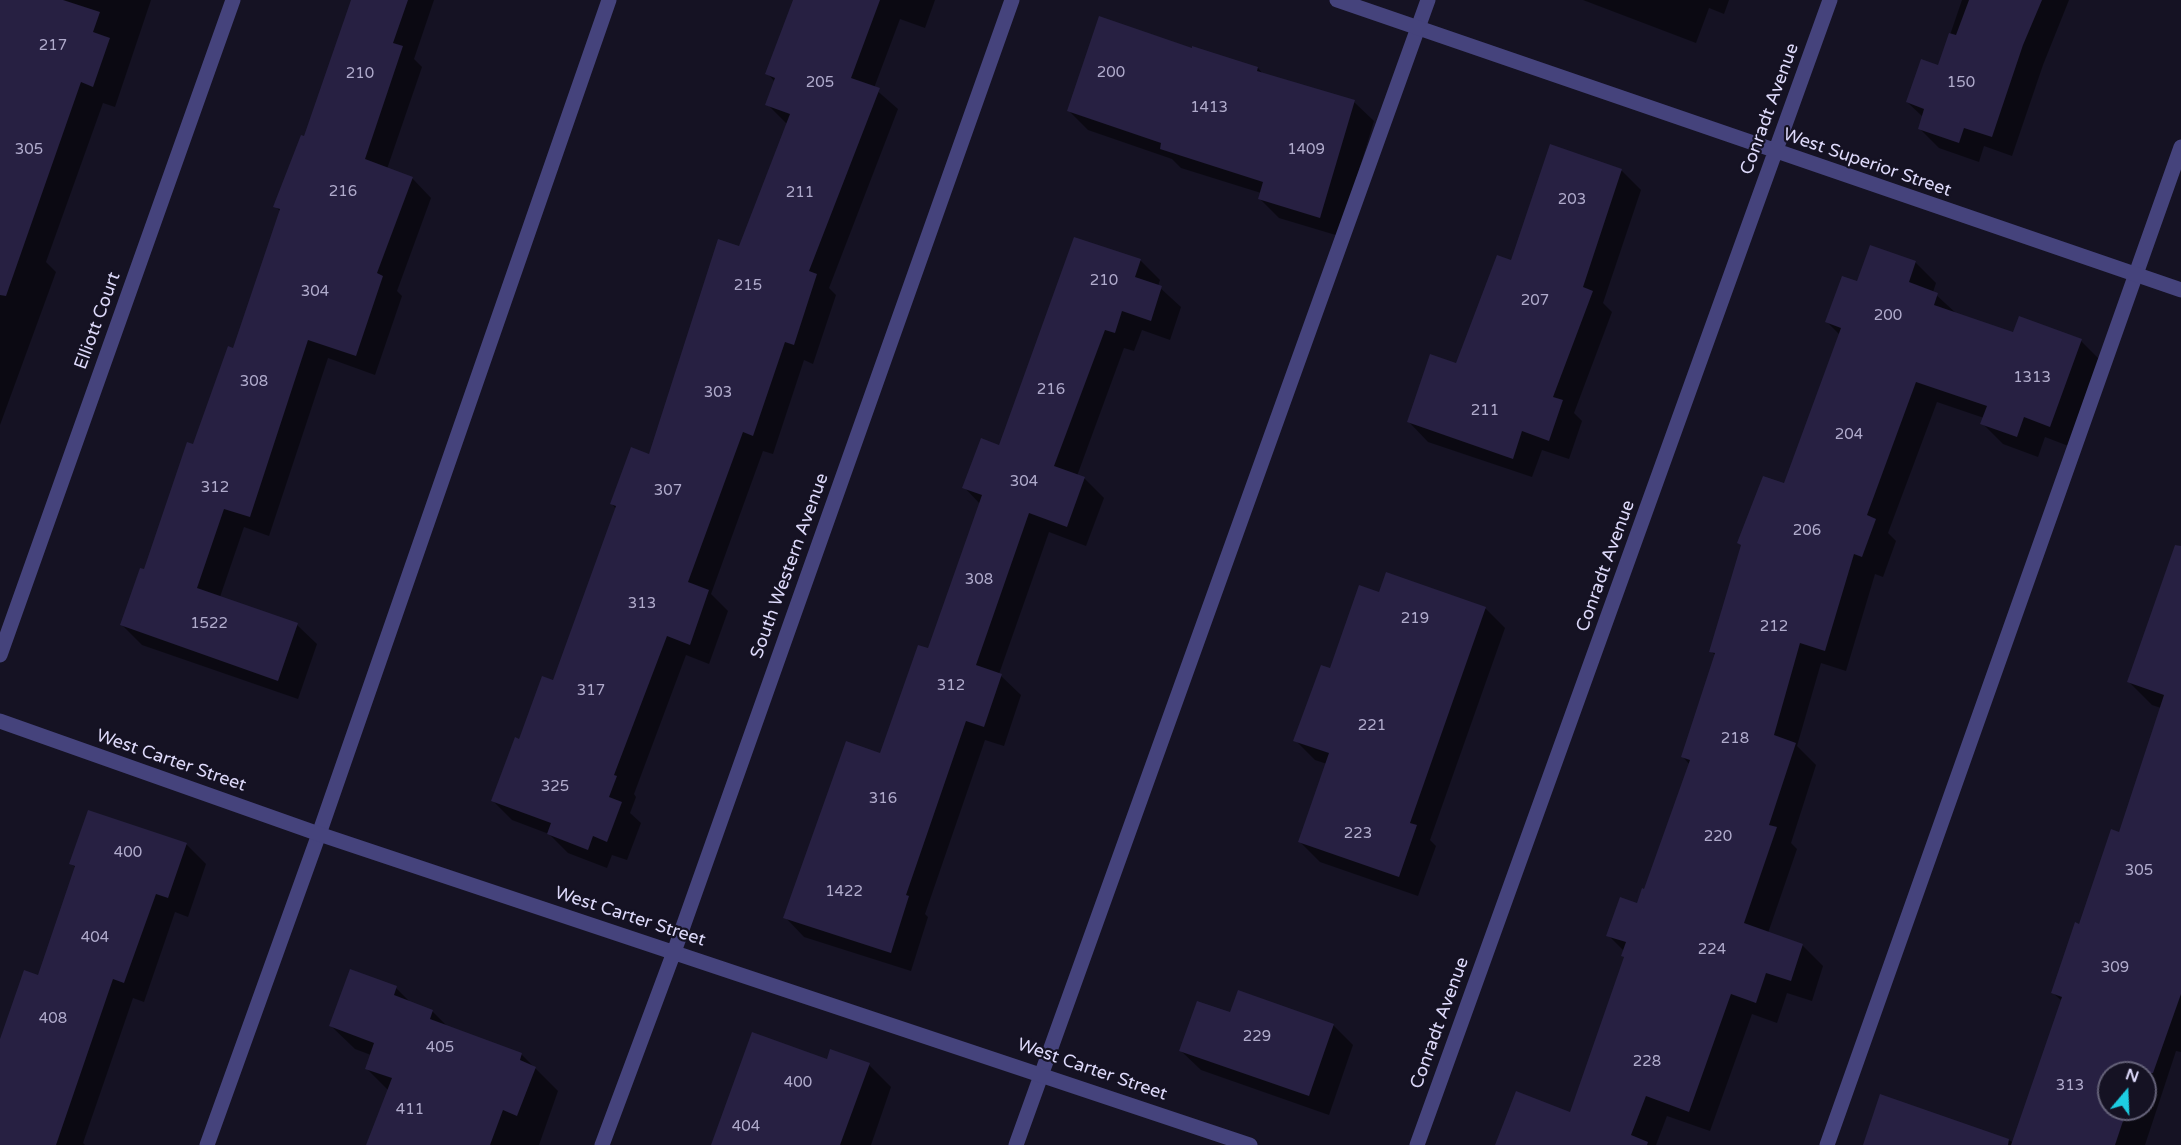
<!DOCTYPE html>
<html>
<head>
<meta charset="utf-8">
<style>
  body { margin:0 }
  #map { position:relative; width:2181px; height:1145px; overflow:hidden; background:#151223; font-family:"Varela Round",sans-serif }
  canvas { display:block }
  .north { position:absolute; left:2097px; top:1061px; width:60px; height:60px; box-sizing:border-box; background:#151223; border:2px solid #656279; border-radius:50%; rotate:19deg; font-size:16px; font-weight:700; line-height:24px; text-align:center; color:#ddd9fa }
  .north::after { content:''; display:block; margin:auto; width:21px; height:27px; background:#1dcde2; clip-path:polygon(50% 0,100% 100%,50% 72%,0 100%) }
</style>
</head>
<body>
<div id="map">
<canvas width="2181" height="1145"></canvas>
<div class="north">N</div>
</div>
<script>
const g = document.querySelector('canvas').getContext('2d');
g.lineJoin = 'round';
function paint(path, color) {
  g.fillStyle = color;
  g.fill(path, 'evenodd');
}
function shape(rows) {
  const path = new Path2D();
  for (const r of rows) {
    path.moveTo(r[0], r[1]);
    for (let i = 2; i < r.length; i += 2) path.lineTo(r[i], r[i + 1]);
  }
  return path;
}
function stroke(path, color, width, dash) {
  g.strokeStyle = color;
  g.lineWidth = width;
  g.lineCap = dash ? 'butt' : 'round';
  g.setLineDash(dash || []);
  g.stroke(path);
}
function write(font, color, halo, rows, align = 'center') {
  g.font = font + ' "Varela Round",sans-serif';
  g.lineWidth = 4.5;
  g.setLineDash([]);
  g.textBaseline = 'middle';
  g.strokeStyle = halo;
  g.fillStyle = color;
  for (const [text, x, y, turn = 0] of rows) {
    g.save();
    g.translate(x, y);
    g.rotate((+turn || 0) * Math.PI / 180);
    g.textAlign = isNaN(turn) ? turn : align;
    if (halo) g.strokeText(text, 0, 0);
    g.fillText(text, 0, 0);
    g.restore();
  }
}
const shadow = shape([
  [0,0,151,0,115,107,103,103,46,262,56,272,0,425],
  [352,0,434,0,414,59,422,67,387,169,412,178,431,198,397,291,402,296,375,375,328,358,269,536,244,527,220,597,297,625,317,644,298,699,142,645,122,625,234,350,281,212,275,206,305,138],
  [794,0,935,0,925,28,900,19,874,88,898,109,829,288,836,295,813,364,804,360,773,454,763,451,711,594,728,611,709,664,686,655,634,794,636,797,630,813,641,823,627,860,612,855,607,868,568,853,549,834,512,820,493,801,520,741,554,682,616,509,612,504,650,456,740,248,787,124,767,104,775,82,767,73],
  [1583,0,1729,0,1724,14,1709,8,1696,43],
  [1962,0,2069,0,2043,65,2012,156,1984,146,1979,162,1939,148,1919,128,1923,117,1907,102,1939,67],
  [1193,50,1258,68,1263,74,1354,102,1374,121,1339,236,1279,218,1259,198,1261,193,1181,168,1172,159,1088,130,1068,110],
  [1551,146,1622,171,1641,190,1603,303,1612,312,1574,413,1582,421,1569,459,1542,450,1532,477,1428,442,1409,422,1457,365,1512,262],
  [1140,260,1160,280,1158,286,1181,307,1170,340,1142,330,1134,351,1124,348,1077,476,1084,478,1104,498,1086,546,1049,532,999,674,1021,695,1004,746,985,740,925,914,928,917,911,971,804,937,785,917,881,754,929,650,980,504,964,487,1000,447],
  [1915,262,1936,283,1933,292,1958,315,2014,334,2081,341,2102,362,2071,447,2045,437,2038,457,2003,444,1982,423,1984,418,1937,402,1888,533,1896,541,1883,577,1875,574,1846,671,1821,663,1797,746,1816,765,1791,843,1797,849,1768,933,1802,945,1823,966,1812,1001,1787,993,1777,1023,1752,1014,1710,1131,1667,1116,1656,1145,1497,1145,1570,1114,1625,959,1623,956,1624,951,1608,935,1638,905,1645,891,1690,765,1683,757,1716,656,1711,651,1785,485,1840,335,1827,322,1858,283],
  [1387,574,1486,609,1505,628,1430,840,1436,846,1418,896,1320,862,1300,842,1327,764,1315,760,1295,740,1330,670,1380,594],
  [2181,595,2181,1052,2176,1051,2145,1145,1864,1145,1881,1096,2013,1142,2062,1001,2053,993,2120,834,2161,708,2152,705,2129,682],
  [2109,1073,2145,1073,2145,1109,2109,1109],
  [186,844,206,864,188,917,175,912,144,1002,133,998,83,1143,85,1145,0,1145,0,1044,39,977,76,868,71,864],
  [396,988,412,1004,432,1011,449,1028,522,1055,558,1091,539,1145,367,1145,389,1091,366,1068,371,1055,355,1049,331,1026],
  [1333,1025,1353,1045,1329,1115,1201,1070,1181,1051],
  [828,1061,869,1065,891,1087,871,1145,713,1145]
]);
const building = shape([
  [0,0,63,0,100,12,93,32,110,38,93,87,81,82,6,296,0,295],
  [351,0,408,0,393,43,403,46,365,159,413,177,377,273,383,276,356,356,308,340,250,517,224,509,197,588,298,623,278,681,120,625,140,568,144,569,187,442,193,444,228,346,233,348,280,209,273,207,301,135,304,136],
  [793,0,880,0,851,78,880,88,809,271,817,274,794,345,785,342,753,436,743,432,688,582,709,590,690,645,667,636,614,775,617,776,609,797,622,802,607,842,593,836,588,850,547,834,551,823,491,801,515,737,519,739,542,676,553,680,616,506,610,504,631,447,649,454,718,239,739,246,790,114,765,105,775,78,765,74],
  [1969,0,2042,0,2023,45,1992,137,1964,128,1959,143,1918,129,1924,109,1906,102,1921,59,1938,65,1949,33,1956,35],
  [1099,16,1192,48,1192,46,1258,67,1257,71,1355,100,1320,218,1258,199,1263,182,1160,149,1161,143,1067,111],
  [1550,144,1622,169,1583,287,1593,291,1553,397,1563,400,1549,441,1522,431,1513,459,1407,422,1430,354,1456,363,1497,255,1511,260],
  [1074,237,1141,259,1135,277,1162,286,1151,321,1122,311,1115,333,1105,330,1054,466,1085,477,1067,527,1029,513,976,665,1002,674,984,727,966,721,906,895,909,896,891,953,783,918,846,741,880,753,918,645,928,648,982,495,962,488,981,438,999,445],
  [1870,245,1916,261,1909,282,1938,293,1934,305,2013,332,2019,316,2082,339,2050,427,2024,417,2017,437,1980,424,1987,406,1916,382,1867,515,1876,519,1862,557,1854,554,1825,651,1800,643,1774,735,1796,743,1769,825,1777,827,1744,923,1803,944,1791,981,1766,973,1756,1003,1731,994,1689,1112,1646,1096,1631,1135,1648,1142,1647,1145,1495,1145,1516,1091,1570,1112,1624,957,1621,956,1626,942,1606,936,1620,897,1637,903,1642,888,1644,889,1690,760,1681,757,1715,653,1709,652,1741,545,1737,543,1763,476,1784,483,1841,328,1825,322,1842,276,1857,281],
  [2175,545,2181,546,2181,994,2153,1073,2109,1073,2109,1109,2127,1109,2115,1145,2011,1145,2062,997,2051,993,2075,922,2079,924,2111,829,2119,832,2164,695,2127,682],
  [1386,572,1486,607,1410,823,1417,825,1399,877,1298,842,1329,753,1293,741,1321,665,1330,668,1359,585,1379,592],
  [88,810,187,843,168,898,156,894,124,983,113,979,56,1145,0,1145,0,1039,24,970,38,975,75,866,69,864],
  [350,969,397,986,394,995,433,1010,430,1019,522,1053,520,1060,536,1067,517,1116,503,1110,490,1145,366,1145,392,1078,365,1069,374,1043,329,1026],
  [1238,990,1334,1024,1309,1096,1179,1051,1197,1001,1230,1012],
  [752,1032,827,1059,830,1049,870,1063,840,1145,711,1145],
  [1880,1094,2009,1139,2008,1145,1863,1145]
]);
const service = shape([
  [207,1145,319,834,609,0],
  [1016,1145,1428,0],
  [1827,1145,2181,147]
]);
const minor = shape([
  [1337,0,2181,290],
  [0,655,233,0],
  [0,721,319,834,1250,1145],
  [602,1145,674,952,1012,0],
  [1417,1145,1830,0]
]);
const numberNames = [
  ["217",53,46],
  ["200",1111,73],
  ["210",360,74],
  ["205",820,83],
  ["150",1961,83],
  ["1413",1209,108],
  ["305",29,150],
  ["1409",1306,150],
  ["216",343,192],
  ["211",800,193],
  ["203",1572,200],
  ["210",1104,281],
  ["215",748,286],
  ["304",315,292],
  ["207",1535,301],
  ["200",1888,316],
  ["1313",2032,378],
  ["308",254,382],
  ["216",1051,390],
  ["303",718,393],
  ["211",1485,411],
  ["204",1849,435],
  ["304",1024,482],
  ["312",215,488],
  ["307",668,491],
  ["206",1807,531],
  ["308",979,580],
  ["313",642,604],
  ["219",1415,619],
  ["1522",209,624],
  ["212",1774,627],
  ["312",951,686],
  ["317",591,691],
  ["221",1372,726],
  ["218",1735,739],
  ["325",555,787],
  ["316",883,799],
  ["223",1358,834],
  ["220",1718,837],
  ["400",128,853],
  ["305",2139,871],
  ["1422",844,892],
  ["404",95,938],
  ["224",1712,950],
  ["309",2115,968],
  ["408",53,1019],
  ["229",1257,1037],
  ["405",440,1048],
  ["228",1647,1062],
  ["400",798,1083],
  ["313",2070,1086],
  ["411",410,1110],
  ["404",746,1127]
];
const streetNames = [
  ["Conradt Avenue",1770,109,-70],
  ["West Superior Street",1867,163,19],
  ["Elliott Court",98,321,-70],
  ["South Western Avenue",790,566,-70],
  ["Conradt Avenue",1606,566,-70],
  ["West Carter Street",171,761,19],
  ["West Carter Street",630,917,18],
  ["Conradt Avenue",1440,1023,-70],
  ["West Carter Street",1092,1070,19]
];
paint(shadow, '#0007');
paint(building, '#272042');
stroke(service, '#45437c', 15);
stroke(minor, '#45437c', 15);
write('15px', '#b0abcc', null, numberNames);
write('18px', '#ddd9fa', '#151223', streetNames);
</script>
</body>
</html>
